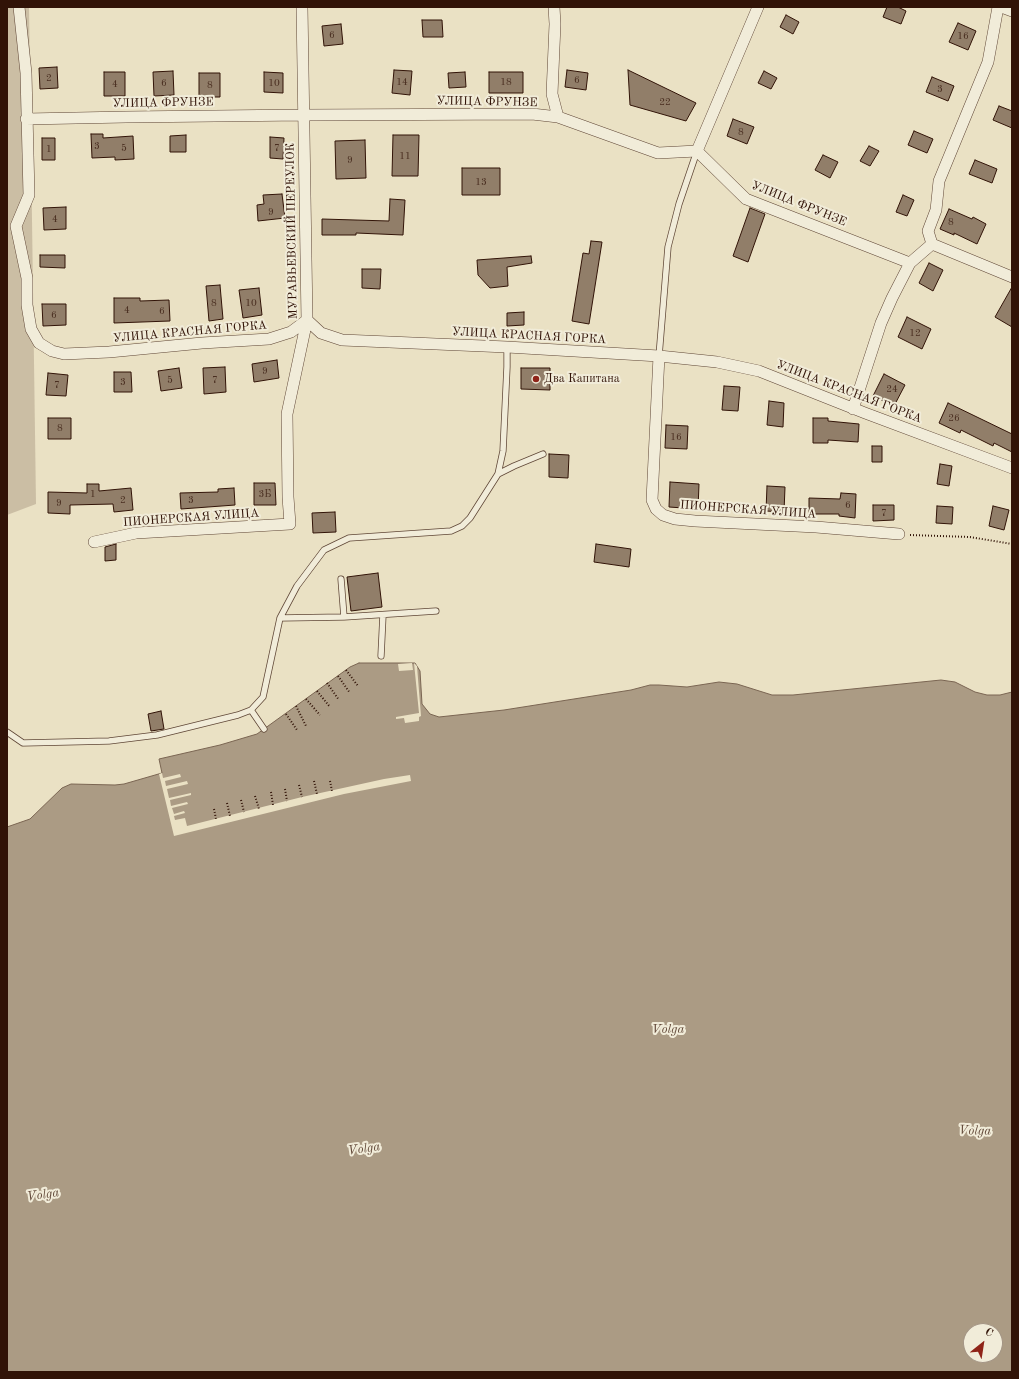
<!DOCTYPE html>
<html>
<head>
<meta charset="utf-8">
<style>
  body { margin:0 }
  #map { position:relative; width:1019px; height:1379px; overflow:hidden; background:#eae1c4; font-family:"Old Standard TT",serif }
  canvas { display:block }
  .frame { position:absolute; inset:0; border:8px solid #311307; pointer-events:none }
  .north { position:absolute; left:963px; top:1323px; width:40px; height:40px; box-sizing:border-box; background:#f1ecd9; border:1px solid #a49585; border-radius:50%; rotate:30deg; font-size:11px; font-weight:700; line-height:16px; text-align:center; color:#311307 }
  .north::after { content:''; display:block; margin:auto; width:14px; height:18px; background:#8f2418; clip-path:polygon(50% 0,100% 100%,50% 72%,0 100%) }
</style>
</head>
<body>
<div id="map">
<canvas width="1019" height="1379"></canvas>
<div class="frame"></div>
<div class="north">С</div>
</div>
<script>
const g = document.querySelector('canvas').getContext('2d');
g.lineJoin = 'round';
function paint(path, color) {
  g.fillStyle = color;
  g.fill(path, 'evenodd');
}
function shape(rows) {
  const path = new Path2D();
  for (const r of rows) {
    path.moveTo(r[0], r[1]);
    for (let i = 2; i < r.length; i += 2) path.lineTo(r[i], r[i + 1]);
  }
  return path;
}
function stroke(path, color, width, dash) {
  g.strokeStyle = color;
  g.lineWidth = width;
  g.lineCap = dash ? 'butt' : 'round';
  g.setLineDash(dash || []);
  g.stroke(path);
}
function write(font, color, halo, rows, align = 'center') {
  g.font = font + ' "Old Standard TT",serif';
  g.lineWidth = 4;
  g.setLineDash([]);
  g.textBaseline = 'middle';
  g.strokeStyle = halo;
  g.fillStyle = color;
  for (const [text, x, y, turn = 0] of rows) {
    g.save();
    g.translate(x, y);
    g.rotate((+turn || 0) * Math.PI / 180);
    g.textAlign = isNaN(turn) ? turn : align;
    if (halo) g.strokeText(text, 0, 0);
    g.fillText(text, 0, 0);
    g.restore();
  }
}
const green = shape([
  [7,7,29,7,36,504,7,515]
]);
const water = shape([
  [359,663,415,663,420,671,422,704,430,714,439,717,504,710,631,690,650,685,659,685,687,687,719,682,737,684,772,695,793,695,941,680,955,682,975,692,987,695,1000,695,1012,692,1012,1372,7,1372,7,827,30,819,62,788,71,784,115,785,124,784,162,773,159,759,220,745,257,734,350,667,359,663],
  [971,1331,995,1331,995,1355,971,1355,971,1331]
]);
const pier = shape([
  [412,663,413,670,399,671,398,664],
  [414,663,417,666,421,716,419,717,419,721,405,723,404,718,396,719,396,717,419,713],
  [162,773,163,778,180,774,181,777,165,781,166,786,187,781,188,784,167,789,169,798,191,793,191,795,170,800,171,806,187,802,188,804,172,808,174,814,184,811,185,813,174,816,175,820,185,818,187,826,302,797,384,779,410,775,411,781,344,794,174,836,159,774]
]);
const building = shape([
  [887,7,898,7,906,11,901,24,883,17,887,7],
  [786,15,799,22,793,34,780,27,786,15],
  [422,20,442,20,443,37,423,37,422,20],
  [958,23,976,31,968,50,949,42,958,23],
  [341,24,343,44,324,46,322,26,341,24],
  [57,67,58,88,40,89,39,68,57,67],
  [394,70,412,71,410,95,392,93,394,70],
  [567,70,588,73,586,90,565,87,567,70],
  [628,70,696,103,686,121,630,105,628,70],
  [173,71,174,95,154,96,153,72,173,71],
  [764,71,777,78,771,89,758,83,764,71],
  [104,72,125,72,125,96,104,96,104,72],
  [264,72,283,73,283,93,264,92,264,72],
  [465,72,466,87,449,88,448,73,465,72],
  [489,72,523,72,523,93,489,93,489,72],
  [199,73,220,73,220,97,199,97,199,73],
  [932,77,954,86,948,101,926,92,932,77],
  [999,106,1012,111,1012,128,993,120,999,106],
  [733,119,754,127,747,144,727,136,733,119],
  [914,131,933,139,927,153,908,145,914,131],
  [91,134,103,134,103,138,133,136,134,159,115,160,115,157,92,158,91,134],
  [186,135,186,152,170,152,170,136,186,135],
  [393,135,419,135,418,176,392,176,393,135],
  [270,137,284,138,283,159,270,158,270,137],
  [42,138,55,138,55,160,42,160,42,138],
  [365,140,366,178,336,179,335,141,365,140],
  [869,146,879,151,870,166,860,161,869,146],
  [823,155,838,162,830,178,815,170,823,155],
  [975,160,997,169,992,183,969,174,975,160],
  [462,168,500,168,500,195,462,195,462,168],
  [282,194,285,218,258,221,257,205,264,204,263,195,282,194],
  [903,195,914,200,907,216,896,212,903,195],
  [390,199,405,200,403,235,356,233,356,235,322,235,322,219,389,221,390,199],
  [66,207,66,229,44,230,43,208,66,207],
  [750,208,765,214,748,262,733,256,750,208],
  [949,209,972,219,973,217,986,224,977,244,954,233,954,235,940,229,949,209],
  [591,241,602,242,589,324,572,321,583,253,589,254,591,241],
  [40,255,65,255,65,268,40,267,40,255],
  [531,256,532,263,507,267,508,286,490,288,478,275,477,260,531,256],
  [929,263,943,270,933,291,919,283,929,263],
  [362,269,381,269,380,289,362,288,362,269],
  [220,285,223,319,209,321,206,286,220,285],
  [1012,287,1012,327,995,317,1012,287],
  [259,288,262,315,243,318,239,290,259,288],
  [114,298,140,298,140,301,169,300,170,321,114,323,114,298],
  [42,304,66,304,66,325,43,326,42,304],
  [524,312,524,325,507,326,507,313,524,312],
  [907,317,931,329,922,349,898,337,907,317],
  [277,360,279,378,254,382,252,364,277,360],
  [225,367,226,392,204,394,203,368,225,367],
  [179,368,182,388,161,391,158,371,179,368],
  [521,368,550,368,550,390,521,389,521,368],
  [114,372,131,372,132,392,114,392,114,372],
  [48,373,68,375,66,396,46,395,48,373],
  [884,374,905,385,894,406,873,396,884,374],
  [724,386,740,387,738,411,722,410,724,386],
  [769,401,784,403,783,427,767,425,769,401],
  [948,403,1012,434,1012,452,994,443,993,446,961,430,960,433,939,423,948,403],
  [48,418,71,418,71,439,48,439,48,418],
  [813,418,828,418,828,421,859,424,858,442,828,440,828,443,813,443,813,418],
  [666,425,688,426,687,449,665,448,666,425],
  [872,446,882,446,882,462,872,462,872,446],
  [549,454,569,455,568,478,549,477,549,454],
  [940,464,952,466,949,486,937,484,940,464],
  [670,482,699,484,698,509,669,507,670,482],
  [254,483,275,483,276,505,254,505,254,483],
  [87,484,99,484,99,491,131,488,133,510,114,512,113,504,70,505,70,514,48,513,48,492,87,493,87,484],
  [767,486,785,487,784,512,766,511,767,486],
  [234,488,235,505,181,509,180,493,218,492,218,489,234,488],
  [841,493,856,494,855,518,839,516,839,514,809,514,809,498,840,499,841,493],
  [873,505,894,505,894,520,873,521,873,505],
  [937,506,953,507,952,524,936,523,937,506],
  [993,506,1009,510,1004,530,989,526,993,506],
  [335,512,336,532,313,533,312,513,335,512],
  [116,544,116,560,105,561,105,547,116,544],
  [596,544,631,549,629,567,594,562,596,544],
  [378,573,382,607,351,611,347,577,378,573],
  [161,711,164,729,151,731,148,714,161,711]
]);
const path = shape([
  [910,535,970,537,1012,544],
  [346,670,358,686],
  [338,676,350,693],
  [327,683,339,700],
  [317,691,330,707],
  [306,699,320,715],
  [296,706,306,726],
  [286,714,297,730],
  [314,781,317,794],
  [330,781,332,791],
  [299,785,302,797],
  [285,789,287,801],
  [271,792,273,805],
  [255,796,259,809],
  [241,800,244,812],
  [227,803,230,816],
  [214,809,216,819]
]);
const service = shape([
  [659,356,668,247,679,204,697,151],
  [498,474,514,466,543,454],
  [341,579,344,617],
  [280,618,297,586,324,550,349,538,451,531,462,526,470,518,498,474,503,451,507,367,507,347],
  [381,656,383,615],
  [251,710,264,729],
  [7,732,23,743,109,741,157,735,238,715,251,710,263,697,280,618,344,617,436,611]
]);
const minor = shape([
  [19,7,26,73,29,195,16,226,27,278,27,305,31,329,39,343,52,351,64,354,109,352,202,343,269,339,291,332,307,320,321,333,342,340,507,347,659,356,717,362,759,371,865,413,1012,468],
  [554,7,555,24,552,94,558,117],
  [26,119,126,117,304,115,532,114,558,117,658,153,697,151,746,199,910,263],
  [697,151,758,7],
  [932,244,928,231,936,210,939,181,988,62,998,7],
  [932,244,1012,277],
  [659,356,652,500,656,509,663,515,675,519,695,521,816,527,899,534],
  [853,409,881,323,892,298,910,263,932,244],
  [94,542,136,533,290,524,288,497,287,414,307,320,302,7]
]);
const tertiary = shape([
  [1004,7,1012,10]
]);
const markers = [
  [536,379,4,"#8f2418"]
];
const numberNames = [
  ["6",332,35],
  ["16",963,36],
  ["2",49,78],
  ["6",577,80],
  ["14",402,82],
  ["18",506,82],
  ["6",164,83],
  ["10",274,83],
  ["4",115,84],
  ["8",210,85],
  ["3",940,89],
  ["22",665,102],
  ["8",741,132],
  ["3",97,146],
  ["5",124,148],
  ["7",277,148],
  ["1",49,149],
  ["11",405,156],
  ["9",350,160],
  ["13",481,182],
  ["9",271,212],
  ["4",55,219],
  ["8",951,222],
  ["8",214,303],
  ["10",251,303],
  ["4",127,310],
  ["6",162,311],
  ["6",54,315],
  ["12",915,333],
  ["9",265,371],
  ["5",170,380],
  ["7",215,380],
  ["3",123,382],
  ["7",57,385],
  ["24",892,389],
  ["26",954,418],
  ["8",60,428],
  ["16",676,437],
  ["1",93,494],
  ["3Б",265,494],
  ["2",123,500],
  ["3",191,500],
  ["9",59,503],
  ["6",848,505],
  ["7",884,513]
];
const streetNames = [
  ["УЛИЦА ФРУНЗЕ",487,102,1],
  ["УЛИЦА ФРУНЗЕ",163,103,-1],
  ["УЛИЦА ФРУНЗЕ",799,204,22],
  ["МУРАВЬЕВСКИЙ ПЕРЕУЛОК",292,231,-91],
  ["УЛИЦА КРАСНАЯ ГОРКА",190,332,-5],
  ["УЛИЦА КРАСНАЯ ГОРКА",529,336,3],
  ["УЛИЦА КРАСНАЯ ГОРКА",849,392,21],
  ["ПИОНЕРСКАЯ УЛИЦА",748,510,4],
  ["ПИОНЕРСКАЯ УЛИЦА",191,518,-4]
];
const poiNames = [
  ["Два Капитана",544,379]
];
const waterNames = [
  ["Volga",668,1030],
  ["Volga",975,1131,1],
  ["Volga",364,1149,-8],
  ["Volga",43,1195,-8]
];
paint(green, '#cbbea4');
paint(water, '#ab9b84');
stroke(water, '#7a6552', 1);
paint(pier, '#eae1c4');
paint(building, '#917e69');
stroke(building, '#311307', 1);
stroke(service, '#5f4636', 7);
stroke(minor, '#5f4636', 12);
stroke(tertiary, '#5f4636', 14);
stroke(path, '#311307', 2, [1, 2]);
stroke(service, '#f1ecd9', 5.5);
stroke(minor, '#f1ecd9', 11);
stroke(tertiary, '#f1ecd9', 13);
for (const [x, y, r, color] of markers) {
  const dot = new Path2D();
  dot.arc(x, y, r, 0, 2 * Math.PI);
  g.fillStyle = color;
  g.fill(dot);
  stroke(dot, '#f1ecd9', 1.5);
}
write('10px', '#492e20', null, numberNames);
write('12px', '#311307', '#f1ecd9', streetNames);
write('12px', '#311307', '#f1ecd9', poiNames, 'left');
write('italic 13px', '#624939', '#f1ecd9', waterNames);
</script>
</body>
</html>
